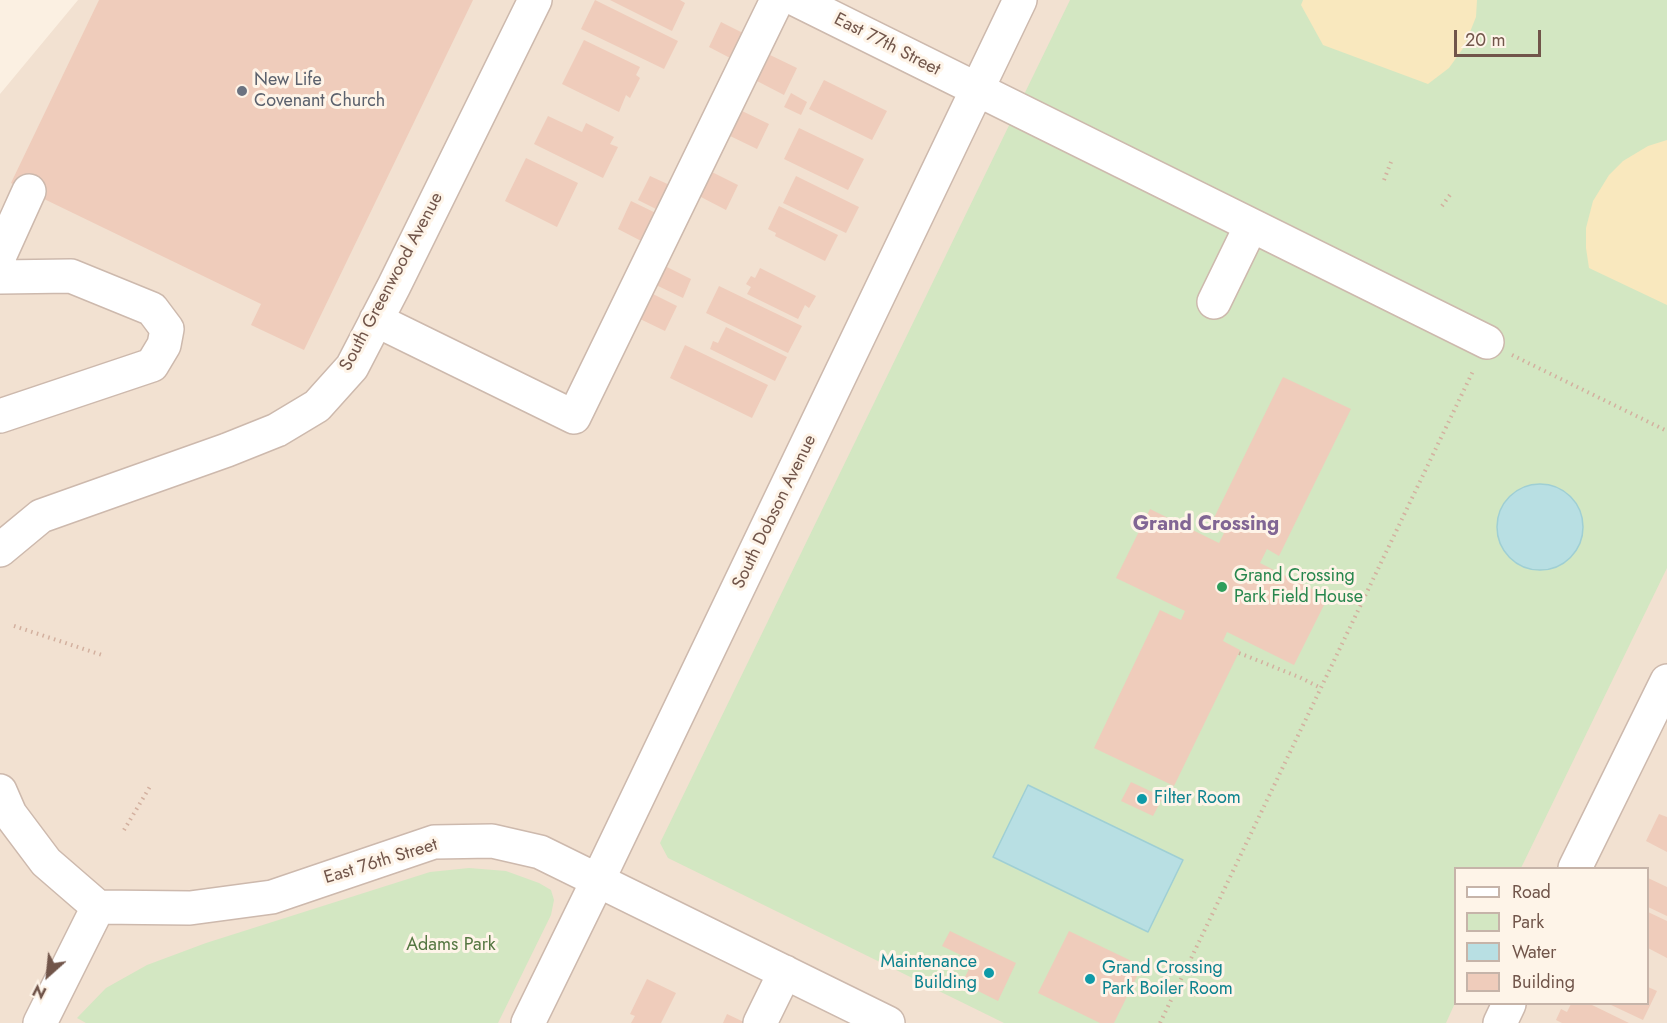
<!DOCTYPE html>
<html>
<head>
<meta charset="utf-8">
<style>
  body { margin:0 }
  #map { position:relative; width:1667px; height:1023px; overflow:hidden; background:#fbf0e2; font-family:Jost,sans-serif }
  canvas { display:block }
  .legend { position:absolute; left:1454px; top:867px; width:195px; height:138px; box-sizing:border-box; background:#fef4e8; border:2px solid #c6b4a9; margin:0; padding:8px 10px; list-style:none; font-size:18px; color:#71554a }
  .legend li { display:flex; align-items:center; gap:12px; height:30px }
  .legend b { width:30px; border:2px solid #c6b4a9 }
  .north { position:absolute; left:18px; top:945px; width:60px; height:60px; -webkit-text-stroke:4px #fef4e8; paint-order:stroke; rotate:207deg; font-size:16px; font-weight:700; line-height:24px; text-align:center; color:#71554a }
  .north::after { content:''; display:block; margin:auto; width:21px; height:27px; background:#71554a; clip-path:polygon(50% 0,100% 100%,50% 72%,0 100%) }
  .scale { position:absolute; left:1454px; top:30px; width:87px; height:27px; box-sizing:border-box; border:3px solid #71554a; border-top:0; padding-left:8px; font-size:18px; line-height:21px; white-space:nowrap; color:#71554a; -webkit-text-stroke:4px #fef4e8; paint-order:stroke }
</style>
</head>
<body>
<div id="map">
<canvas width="1667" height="1023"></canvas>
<ul class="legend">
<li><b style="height:8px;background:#fff"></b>Road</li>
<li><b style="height:16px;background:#d3e7c2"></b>Park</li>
<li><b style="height:16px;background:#b8dfe3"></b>Water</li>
<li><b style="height:16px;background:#efccbb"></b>Building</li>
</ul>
<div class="north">N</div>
<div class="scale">20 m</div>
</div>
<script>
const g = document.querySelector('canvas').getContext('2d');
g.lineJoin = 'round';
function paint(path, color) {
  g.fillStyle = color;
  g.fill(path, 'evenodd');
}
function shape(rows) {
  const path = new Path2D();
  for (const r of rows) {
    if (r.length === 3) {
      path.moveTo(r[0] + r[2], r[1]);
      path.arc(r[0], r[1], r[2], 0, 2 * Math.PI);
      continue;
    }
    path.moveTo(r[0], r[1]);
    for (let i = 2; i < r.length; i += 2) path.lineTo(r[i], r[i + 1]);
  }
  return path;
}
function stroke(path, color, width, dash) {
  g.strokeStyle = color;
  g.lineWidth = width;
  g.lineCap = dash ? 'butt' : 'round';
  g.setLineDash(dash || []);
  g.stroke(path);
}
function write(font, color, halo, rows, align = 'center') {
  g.font = font + ' Jost,sans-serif';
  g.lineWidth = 6;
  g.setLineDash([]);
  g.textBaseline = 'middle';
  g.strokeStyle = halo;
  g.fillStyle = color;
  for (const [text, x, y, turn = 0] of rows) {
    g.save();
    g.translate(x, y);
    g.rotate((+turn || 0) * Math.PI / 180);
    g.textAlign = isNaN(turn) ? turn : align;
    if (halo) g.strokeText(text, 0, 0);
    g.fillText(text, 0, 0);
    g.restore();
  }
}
const residential = shape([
  [78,0,1667,0,1667,1023,0,1023,0,94],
  [1456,868,1648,868,1648,1004,1456,1004]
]);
const green = shape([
  [1070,0,1667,0,1667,568,1521,868,1456,868,1455,1003,1446,1023,1004,1023,668,858,660,843],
  [469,868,506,871,539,883,551,890,554,900,551,915,498,1023,86,1023,77,1018,106,988,147,965,206,943,430,872]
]);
const sand = shape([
  [1303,0,1477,0,1476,17,1464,47,1449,68,1428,84,1323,45,1301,5],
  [1667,140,1667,305,1589,268,1586,248,1586,228,1593,201,1609,175,1623,161,1648,146]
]);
const water = shape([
  [1540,527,43],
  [1028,785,1183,860,1148,932,993,857,1028,785]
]);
const building = shape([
  [99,0,473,0,304,350,251,325,261,304,11,183],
  [595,0,678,41,664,69,581,29],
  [610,0,680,0,685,3,672,31],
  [721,22,745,34,732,59,709,47],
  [584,40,640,67,636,75,640,78,630,98,626,95,619,112,562,84],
  [770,55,797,68,784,95,757,81],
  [824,80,887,111,872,140,809,109],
  [791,93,807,102,801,115,784,107],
  [740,110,769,124,757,149,728,135],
  [548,116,582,132,586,123,614,137,610,144,618,147,603,178,534,144],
  [799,128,864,159,848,190,784,159],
  [526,158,578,183,557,227,505,201],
  [710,171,738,185,726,210,699,196],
  [650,176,674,187,662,212,638,200],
  [796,176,859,207,846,233,783,203],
  [631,201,660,215,647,244,618,229],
  [779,206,838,235,825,261,775,236,776,233,768,229],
  [665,266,691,279,683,298,656,285],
  [760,268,816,296,809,308,805,305,798,319,747,294,751,287,746,284,751,276,755,278],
  [719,286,802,326,788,353,706,313],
  [651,293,677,306,665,331,638,318],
  [726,327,787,357,775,381,710,349,713,341,718,343],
  [685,345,768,385,752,418,670,378],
  [1283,377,1351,409,1279,556,1267,549,1260,563,1328,597,1294,665,1227,632,1223,641,1240,650,1174,786,1094,748,1160,610,1181,620,1185,611,1116,578,1150,509,1219,543,1224,533,1210,526],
  [1131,782,1163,797,1153,816,1121,801],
  [1659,814,1667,817,1667,852,1646,841],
  [1648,878,1667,887,1667,916,1648,907],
  [1648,912,1667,921,1667,958,1648,948],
  [950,931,1016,963,998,1001,962,983,973,961,942,946],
  [1069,931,1142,966,1114,1023,1100,1023,1038,993],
  [647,979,676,993,661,1023,631,1023,635,1016,630,1014],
  [1648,987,1657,991,1643,1020,1609,1004,1648,1004],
  [1571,1004,1590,1004,1629,1023,1562,1023,1556,1020,1561,1009,1567,1012],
  [727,1014,746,1023,723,1023]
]);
const path = shape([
  [1384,180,1391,162],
  [1442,206,1452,192],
  [1512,355,1667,431],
  [14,626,102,655],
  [1239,653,1299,677,1321,688],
  [124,830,151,785],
  [1160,1023,1474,369]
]);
const minor = shape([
  [797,0,1487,342],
  [0,255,29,191],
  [0,277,71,276,152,309,167,329,164,345,152,365,0,416],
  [1214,302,1251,226],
  [376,320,574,417,777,0],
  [0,550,41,516,227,450,277,430,317,406,352,367,394,286,535,0],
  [0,791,10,814,46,862,98,907,190,908,272,897,434,842,492,841,540,852,888,1023],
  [1575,868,1667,681],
  [40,1023,98,907],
  [528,1023,598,880,1020,0],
  [760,1023,785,972],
  [1500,1023,1509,1004]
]);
const markers = [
  [242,91,6,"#6b7280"],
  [1222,587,6,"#2e9e5b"],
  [1142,799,6,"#0f9aa8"],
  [989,973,6,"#0f9aa8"],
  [1090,979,6,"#0f9aa8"]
];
const streetNames = [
  ["East 77th Street",887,45,27],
  ["South Greenwood Avenue",392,282,-62],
  ["South Dobson Avenue",775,512,-64],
  ["East 76th Street",381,862,-17]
];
const worshipNames = [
  ["New Life",254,81],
  ["Covenant Church",254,102]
];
const leisureNames = [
  ["Grand Crossing",1234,577],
  ["Park Field House",1234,598]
];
const cultureNames = [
  ["Filter Room",1154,799],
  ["Maintenance",977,963,"right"],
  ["Building",977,984,"right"],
  ["Grand Crossing",1102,969],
  ["Park Boiler Room",1102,990]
];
const parkNames = [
  ["Adams Park",451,946]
];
const neighbourhoodNames = [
  ["Grand Crossing",1206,525]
];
paint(residential, '#f2e1d1');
paint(green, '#d3e7c2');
paint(sand, '#f9e8be');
paint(water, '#b8dfe3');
stroke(water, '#9fcfd4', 1.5);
paint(building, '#efccbb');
stroke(minor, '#cdb9ad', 36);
stroke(path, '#d3b09f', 4, [1.5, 4.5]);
stroke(minor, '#fff', 33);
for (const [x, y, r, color] of markers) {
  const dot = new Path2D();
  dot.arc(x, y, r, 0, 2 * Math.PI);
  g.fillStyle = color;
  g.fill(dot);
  stroke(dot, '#fef4e8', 2);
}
write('18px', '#71554a', '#fef4e8', streetNames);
write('18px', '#5b616d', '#fef4e8', worshipNames, 'left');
write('18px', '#27864d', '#fef4e8', leisureNames, 'left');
write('18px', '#0d838f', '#fef4e8', cultureNames, 'left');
write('18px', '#557742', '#fef4e8', parkNames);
write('bold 20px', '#816694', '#fef4e8', neighbourhoodNames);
</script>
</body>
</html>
